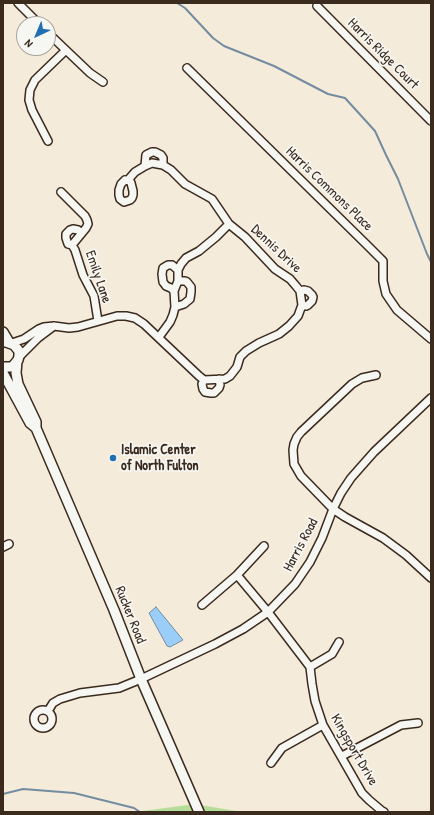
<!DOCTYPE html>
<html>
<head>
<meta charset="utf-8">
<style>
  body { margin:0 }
  #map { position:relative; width:434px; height:815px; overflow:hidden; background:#f5ebda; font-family:"Patrick Hand",sans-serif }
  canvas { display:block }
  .frame { position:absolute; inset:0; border:4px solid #3b2a1e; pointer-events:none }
  .north { position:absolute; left:16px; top:16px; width:40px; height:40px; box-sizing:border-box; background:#f6f6f2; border:1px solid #aba49d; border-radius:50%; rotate:224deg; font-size:11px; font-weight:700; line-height:16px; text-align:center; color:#3b2a1e }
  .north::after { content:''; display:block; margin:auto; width:14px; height:18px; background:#1f6fb2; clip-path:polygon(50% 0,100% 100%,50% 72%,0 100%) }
</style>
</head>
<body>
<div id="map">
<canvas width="434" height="815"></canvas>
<div class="frame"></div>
<div class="north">N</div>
</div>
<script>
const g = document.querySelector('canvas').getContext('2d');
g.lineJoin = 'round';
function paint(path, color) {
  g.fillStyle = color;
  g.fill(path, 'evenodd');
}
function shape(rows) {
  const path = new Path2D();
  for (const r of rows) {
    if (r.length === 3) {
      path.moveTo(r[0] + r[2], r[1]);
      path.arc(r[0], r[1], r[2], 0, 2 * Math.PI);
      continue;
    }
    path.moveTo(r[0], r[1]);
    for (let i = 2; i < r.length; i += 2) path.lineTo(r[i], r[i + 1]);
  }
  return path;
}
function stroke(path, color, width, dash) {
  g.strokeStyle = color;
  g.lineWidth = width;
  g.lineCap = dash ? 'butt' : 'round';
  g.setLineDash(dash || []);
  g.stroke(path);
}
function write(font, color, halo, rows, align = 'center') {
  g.font = font + ' "Patrick Hand",sans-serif';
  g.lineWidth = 3.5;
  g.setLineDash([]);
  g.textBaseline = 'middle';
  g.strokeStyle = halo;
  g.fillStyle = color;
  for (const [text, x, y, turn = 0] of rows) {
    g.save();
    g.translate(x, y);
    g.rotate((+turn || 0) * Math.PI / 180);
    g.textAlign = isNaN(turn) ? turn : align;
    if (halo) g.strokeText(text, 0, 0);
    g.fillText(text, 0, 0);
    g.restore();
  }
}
const green = shape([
  [195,804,242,812,135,812]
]);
const water = shape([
  [156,607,183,640,170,647,167,646,149,613,156,607]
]);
const stream = shape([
  [177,3,185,8,213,38,224,46,274,66,328,94,345,98,375,131,386,155,398,179,427,254,431,262],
  [3,794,23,789,74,793,134,808,140,812]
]);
const minor = shape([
  [18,3,39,24],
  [317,6,431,121],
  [48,33,90,73,103,82],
  [187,68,369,247,383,261,383,281,386,294,397,310,431,339],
  [48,141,32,110,29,100,30,90,35,80,65,51],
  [145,166,146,155,152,152,155,152,161,155,163,158,163,165],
  [125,180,130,181,131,183,133,191,133,195,132,198,130,200,124,202,120,199,119,195,119,190,121,184,125,180],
  [61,192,85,216,87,220,88,224,86,228,72,245],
  [82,233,78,230,73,229,70,230,66,234,66,238,68,244,72,245,75,250,83,275,94,296,98,321],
  [174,291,171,288,166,286,163,282,162,274,163,268,168,265,172,265,178,270],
  [300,291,304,290,308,291,312,295,313,297,312,301,308,305,306,306,302,305],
  [175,307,184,304,190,299,191,292,191,287,187,282,185,281,178,281],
  [159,337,170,322,173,315,175,307,174,291,178,281,178,270,181,264,186,258,199,251,216,237,229,224],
  [12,343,24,339,39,329,44,327,54,326,69,328,78,327,117,316,126,316,135,318,144,324,199,376,204,380,225,379,230,376,237,367,240,357,246,351,259,343,279,334,289,326,298,316,302,305,300,291,296,286,290,279,275,269,245,237,229,224,212,199,185,184,171,170,163,165,152,163,145,166,135,172,128,180],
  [19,357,38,338,54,326],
  [376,375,362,378,352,384,301,432,297,437,294,444,293,450,294,464,301,476,333,509,345,517,383,538,406,555,431,578],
  [204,380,202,384,203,389,205,392,211,393,214,393,219,388,220,385,219,379],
  [3,547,9,544],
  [237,575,268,612,310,667,312,684,315,701,323,725,362,793,369,800,382,811,384,812],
  [202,605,237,575,264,546],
  [310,667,332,654,339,642],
  [43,719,9],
  [48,711,53,703,60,699,80,693,119,688,141,679,215,644,243,629,268,612,295,584,310,562,322,538,333,509,341,493,351,478,374,452,431,398],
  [342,756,401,725,418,723],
  [271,763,282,748,323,725]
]);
const major = shape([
  [3,332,9,342],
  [3,342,6,342,14,345,19,351,19,356,18,360,13,366,10,367,3,367],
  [17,361,16,373,18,384,36,422,36,428,114,610,141,679,199,812],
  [3,373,30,423,36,428]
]);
const markers = [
  [113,458,4,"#1f6fb2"]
];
const streetNames = [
  ["Harris Ridge Court",383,54,45],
  ["Harris Commons Place",329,189,44],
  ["Dennis Drive",276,249,43],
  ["Emily Lane",98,277,71],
  ["Harris Road",301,545,-62],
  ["Rucker Road",130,615,68],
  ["Kingsport Drive",354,750,60]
];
const poiNames = [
  ["Islamic Center",121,450],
  ["of North Fulton",121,466]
];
paint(green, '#b6de9a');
paint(water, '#9acdf7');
stroke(water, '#748ca0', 1);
stroke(stream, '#748ca0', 2);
stroke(minor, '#3b2a1e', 10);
stroke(major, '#3b2a1e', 12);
stroke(minor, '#f6f6f2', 7);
stroke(major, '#f6f6f2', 9);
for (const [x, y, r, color] of markers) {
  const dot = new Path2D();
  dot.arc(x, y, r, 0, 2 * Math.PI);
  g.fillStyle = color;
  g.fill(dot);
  stroke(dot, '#f6f6f2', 1.5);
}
write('14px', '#3b2a1e', '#f6f6f2', streetNames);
write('bold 14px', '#3b2a1e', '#f6f6f2', poiNames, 'left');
</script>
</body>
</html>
